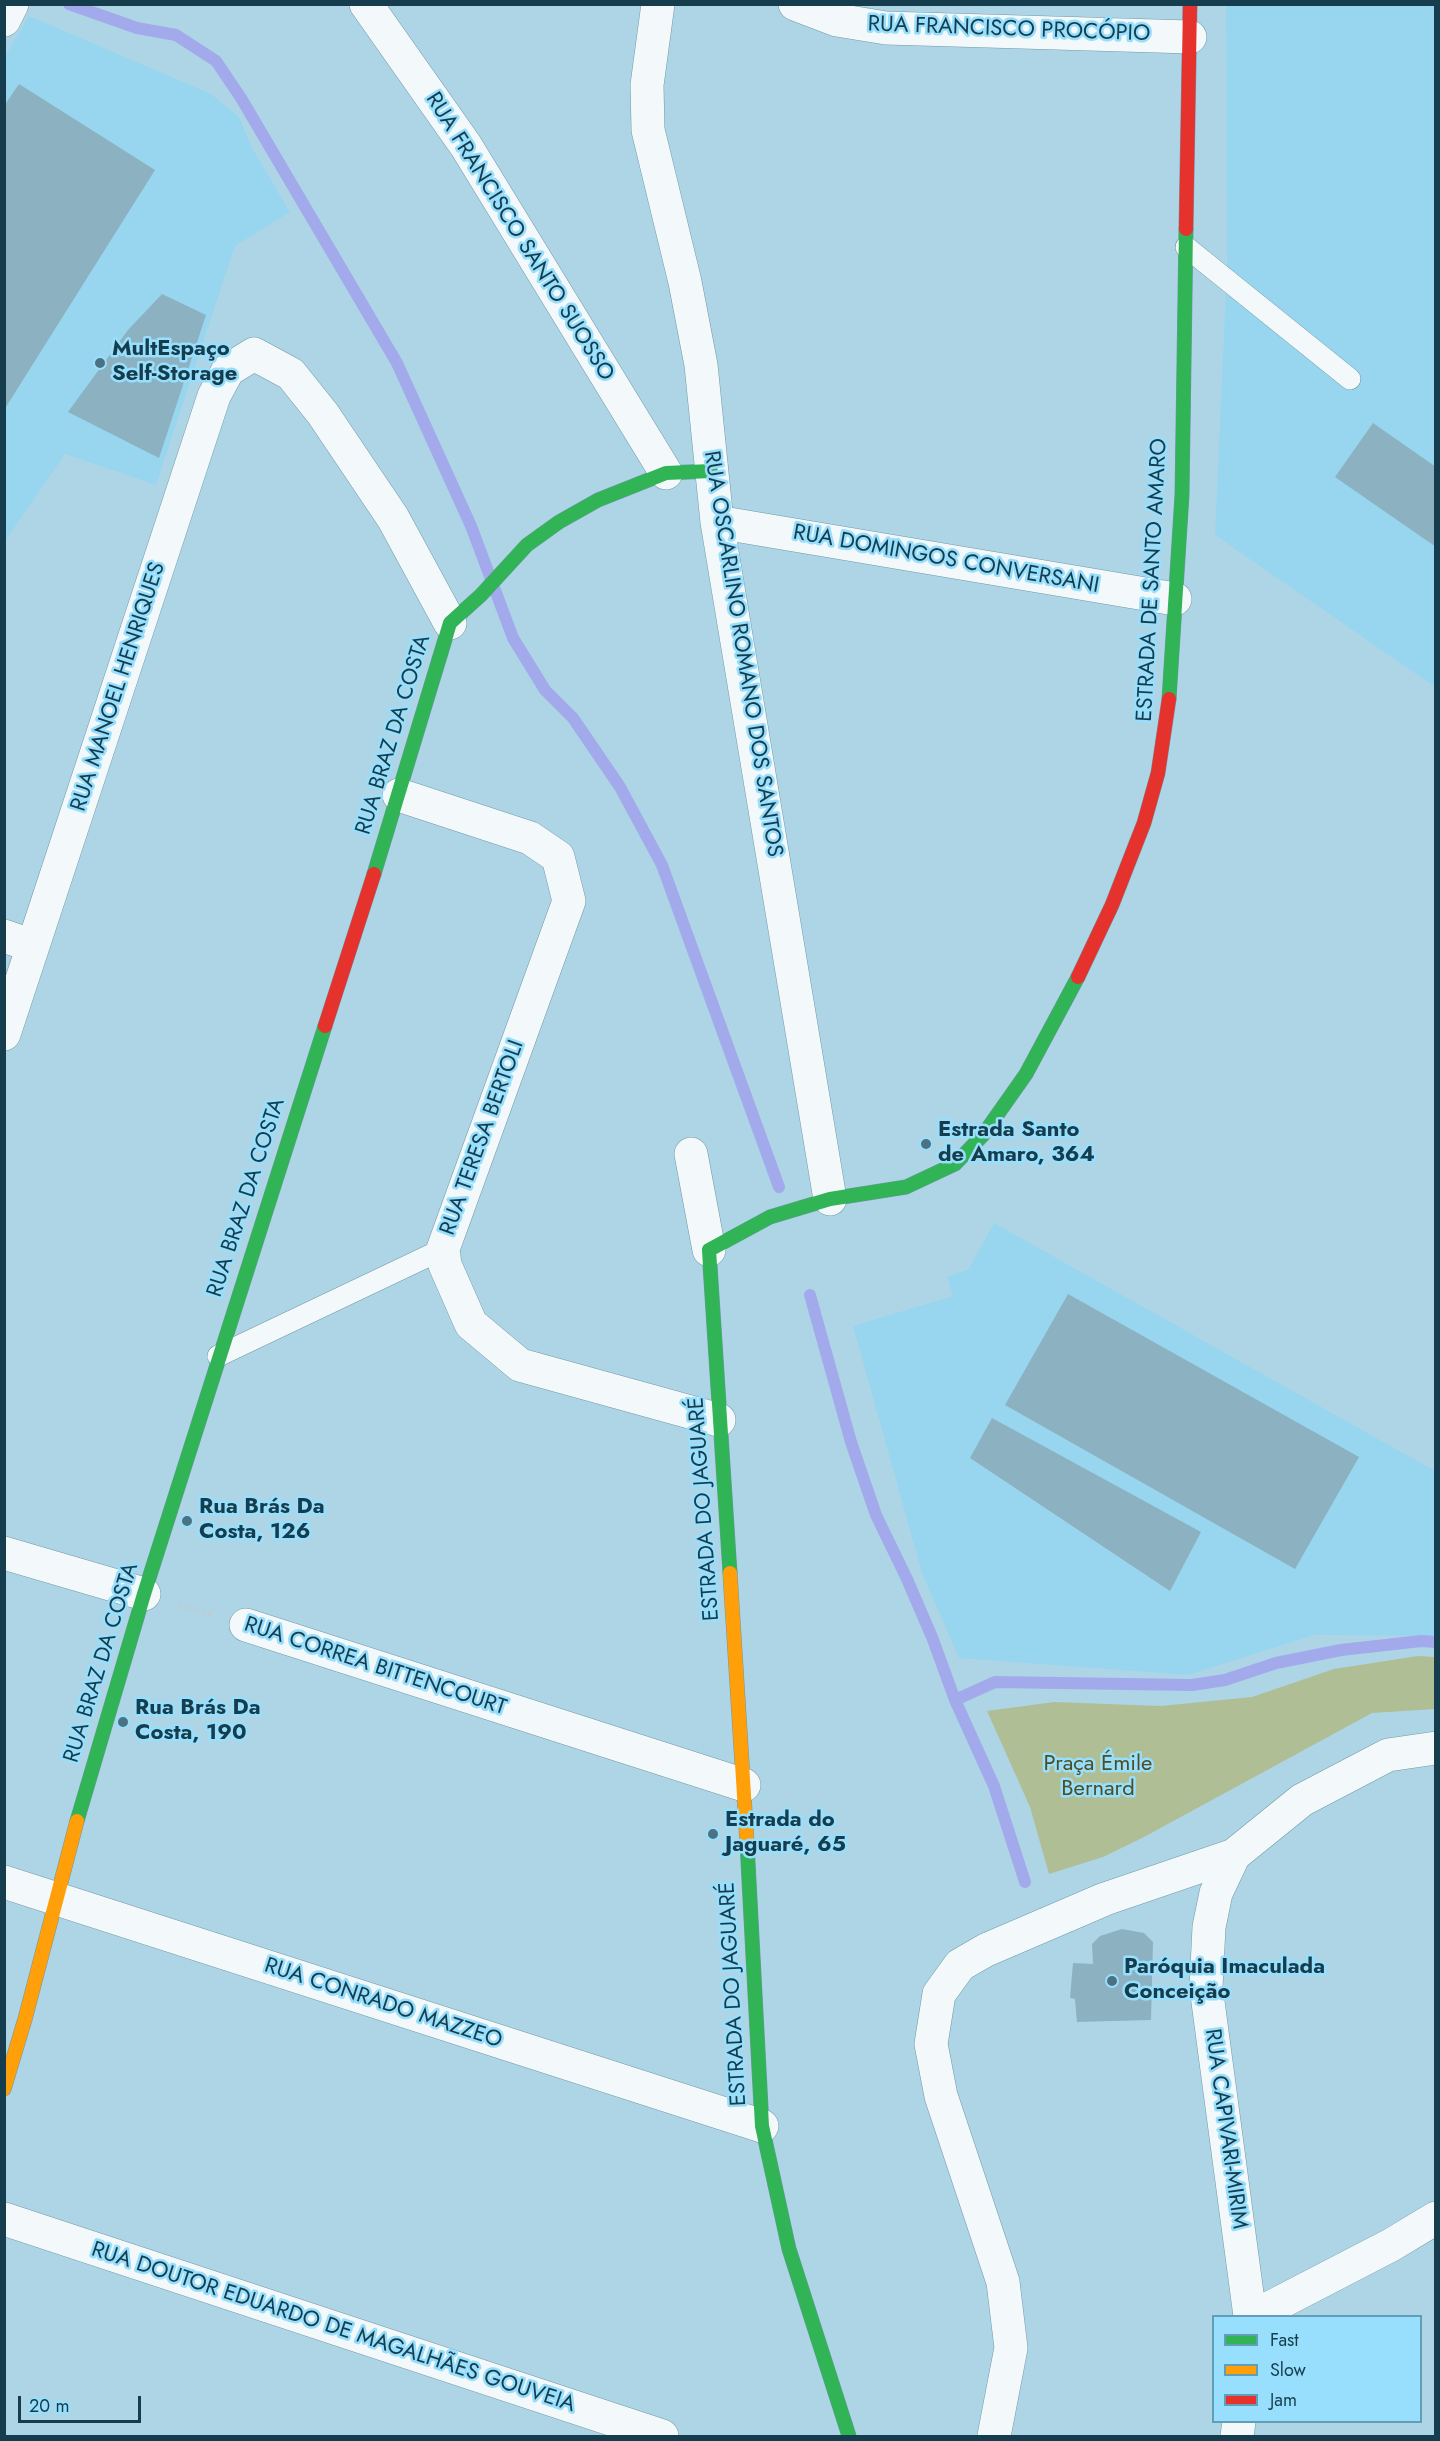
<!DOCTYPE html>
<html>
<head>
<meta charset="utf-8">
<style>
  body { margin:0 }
  #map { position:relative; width:1440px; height:2441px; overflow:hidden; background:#aed5e6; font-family:Jost,sans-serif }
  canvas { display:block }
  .frame { position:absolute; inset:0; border:6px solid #153d4d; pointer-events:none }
  .legend { position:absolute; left:1212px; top:2315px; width:210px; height:108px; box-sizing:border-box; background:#97dffd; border:2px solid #639eb7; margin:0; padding:8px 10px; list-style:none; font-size:18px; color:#153d4d }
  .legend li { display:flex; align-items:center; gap:12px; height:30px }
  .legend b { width:30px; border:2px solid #639eb7 }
  .scale { position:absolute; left:18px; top:2396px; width:123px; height:27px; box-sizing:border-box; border:3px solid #153d4d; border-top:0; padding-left:8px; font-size:18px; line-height:21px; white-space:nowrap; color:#153d4d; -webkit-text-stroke:4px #97dffd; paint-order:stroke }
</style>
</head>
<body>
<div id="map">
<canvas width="1440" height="2441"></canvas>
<div class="frame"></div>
<ul class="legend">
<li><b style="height:8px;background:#30b455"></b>Fast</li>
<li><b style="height:8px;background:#ff9f0a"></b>Slow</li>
<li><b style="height:8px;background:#e5322d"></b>Jam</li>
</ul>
<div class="scale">20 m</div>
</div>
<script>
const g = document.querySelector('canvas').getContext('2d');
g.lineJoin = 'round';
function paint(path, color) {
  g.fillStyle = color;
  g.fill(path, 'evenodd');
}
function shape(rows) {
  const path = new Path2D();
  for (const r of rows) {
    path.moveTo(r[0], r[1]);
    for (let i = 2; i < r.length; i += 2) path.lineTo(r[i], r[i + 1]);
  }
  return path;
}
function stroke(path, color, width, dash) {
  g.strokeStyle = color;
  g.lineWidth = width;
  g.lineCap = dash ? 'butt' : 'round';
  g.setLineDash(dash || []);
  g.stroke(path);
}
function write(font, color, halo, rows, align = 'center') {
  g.font = font + ' Jost,sans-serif';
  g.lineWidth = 5;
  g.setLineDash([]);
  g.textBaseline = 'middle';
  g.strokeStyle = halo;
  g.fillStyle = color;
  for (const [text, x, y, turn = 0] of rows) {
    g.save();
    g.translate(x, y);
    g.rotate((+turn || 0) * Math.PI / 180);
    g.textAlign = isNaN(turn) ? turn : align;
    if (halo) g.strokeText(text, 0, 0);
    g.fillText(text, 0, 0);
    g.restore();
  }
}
const built = shape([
  [1226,5,1435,5,1435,687,1215,535,1227,266],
  [29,16,211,94,239,117,252,148,290,212,235,246,156,485,65,454,5,541,4,58],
  [994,1223,1435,1471,1435,1636,1314,1635,1188,1675,959,1658,922,1573,853,1326,953,1296,947,1277,968,1270]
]);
const green = shape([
  [1418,1656,1435,1657,1435,1709,1372,1713,1144,1837,1103,1857,1049,1874,1030,1807,987,1711,1054,1702,1161,1706,1252,1697,1334,1669]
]);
const stream = shape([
  [69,4,137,28,176,35,216,61,241,98,397,363,471,526,513,638,545,690,573,718,620,787,662,865,779,1187],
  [810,1295,851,1442,876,1515,907,1579,932,1637,955,1700,994,1786,1025,1882],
  [955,1700,995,1682,1192,1685,1225,1680,1276,1663,1341,1650,1421,1641,1436,1642]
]);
const building = shape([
  [19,84,155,170,4,410,4,106],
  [162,294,206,315,159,458,68,412,128,330],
  [1373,423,1436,467,1436,547,1335,477],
  [1068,1294,1359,1457,1295,1569,1005,1405],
  [992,1418,1201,1532,1170,1591,970,1458],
  [1122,1929,1144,1933,1153,1942,1151,2020,1077,2022,1075,1999,1070,1998,1073,1963,1093,1964,1092,1944,1100,1936]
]);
const path = shape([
  [179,1605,212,1615]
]);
const lane = shape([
  [1186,247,1350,379],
  [218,1356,443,1249]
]);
const street = shape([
  [366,4,466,146,666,473],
  [658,4,647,85,648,130,685,282,701,365,717,522,830,1199],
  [795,4,837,20,886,28,1190,37],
  [4,20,12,4],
  [717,522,1175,599],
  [399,795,530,838,558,857,569,901,443,1249,445,1265,471,1324,520,1365,719,1420],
  [4,936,33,946],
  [4,1034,214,396,228,370,254,354,291,374,323,414,393,518,450,623],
  [691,1154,709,1250],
  [4,1553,144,1594],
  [246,1625,744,1785],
  [4,1882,762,2126],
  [4,2219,662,2436],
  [1250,2316,1206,1987,1209,1927,1216,1893,1234,1855,1302,1800,1388,1755,1436,1748],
  [1254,2316,1391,2245,1436,2218],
  [994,2436,1011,2348,1003,2282,941,2096,931,2044,939,1994,960,1965,986,1950,1105,1899,1234,1855],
  [1237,2436,1239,2422]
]);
const fast = shape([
  [1169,699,1182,495,1186,229],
  [374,874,450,623,481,595,527,545,559,522,598,500,666,473,711,471],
  [730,1573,709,1250,770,1217,830,1199,906,1187,955,1164,983,1135,1026,1074,1078,977],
  [77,1821,144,1594,325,1026],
  [747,1843,762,2126,789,2249,849,2436]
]);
const slow = shape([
  [730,1573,747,1843],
  [4,2089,25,2019,77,1821]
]);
const jam = shape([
  [1186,229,1190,4],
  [1078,977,1112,905,1144,823,1158,773,1169,699],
  [325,1026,374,874]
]);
const markers = [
  [100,363,6,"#4b7283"],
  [926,1144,6,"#4b7283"],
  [187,1521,6,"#4b7283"],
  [123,1722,6,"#4b7283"],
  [713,1834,6,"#4b7283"],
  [1112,1981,6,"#4b7283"]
];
const streetNames = [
  ["RUA FRANCISCO PROCÓPIO",1009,30,2],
  ["RUA FRANCISCO SANTO SUOSSO",519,237,58],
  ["RUA DOMINGOS CONVERSANI",946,560,10],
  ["ESTRADA DE SANTO AMARO",1153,580,-87],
  ["RUA OSCARLINO ROMANO DOS SANTOS",742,654,81],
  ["RUA MANOEL HENRIQUES",119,687,-72],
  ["RUA BRAZ DA COSTA",394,735,-73],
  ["RUA TERESA BERTOLI",483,1138,-70],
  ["RUA BRAZ DA COSTA",247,1198,-72],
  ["ESTRADA DO JAGUARÉ",705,1509,-94],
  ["RUA BRAZ DA COSTA",102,1663,-73],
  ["RUA CORREA BITTENCOURT",375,1667,18],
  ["ESTRADA DO JAGUARÉ",734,1994,-93],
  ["RUA CONRADO MAZZEO",383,2004,18],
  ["RUA CAPIVARI-MIRIM",1225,2129,82],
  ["RUA DOUTOR EDUARDO DE MAGALHÃES GOUVEIA",333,2328,18]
];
const poiNames = [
  ["MultEspaço",112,350],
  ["Self-Storage",112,375],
  ["Estrada Santo",938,1131],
  ["de Amaro, 364",938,1156],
  ["Rua Brás Da",199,1508],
  ["Costa, 126",199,1533],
  ["Rua Brás Da",135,1709],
  ["Costa, 190",135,1734],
  ["Estrada do",725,1821],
  ["Jaguaré, 65",725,1846],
  ["Paróquia Imaculada",1124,1968],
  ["Conceição",1124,1993]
];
const parkNames = [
  ["Praça Émile",1098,1765],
  ["Bernard",1098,1790]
];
paint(built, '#98d6ef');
paint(green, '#afbe94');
stroke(stream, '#a3aaec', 12);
paint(building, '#8cb1c0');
stroke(lane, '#7198a7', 22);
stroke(street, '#7198a7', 34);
stroke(fast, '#7198a7', 15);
stroke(slow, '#7198a7', 15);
stroke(jam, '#7198a7', 15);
stroke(path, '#c0ccd2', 4, [3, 3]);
stroke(lane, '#f3f9fb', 21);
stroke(street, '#f3f9fb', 33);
stroke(fast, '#30b455', 14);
stroke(slow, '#ff9f0a', 14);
stroke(jam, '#e5322d', 14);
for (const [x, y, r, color] of markers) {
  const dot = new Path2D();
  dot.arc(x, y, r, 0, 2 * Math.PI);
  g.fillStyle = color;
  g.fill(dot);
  stroke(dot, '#97dffd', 2);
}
write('22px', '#153d4d', '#97dffd', streetNames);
write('bold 22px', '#153d4d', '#97dffd', poiNames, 'left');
write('22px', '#4f4d22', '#97dffd', parkNames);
</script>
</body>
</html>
